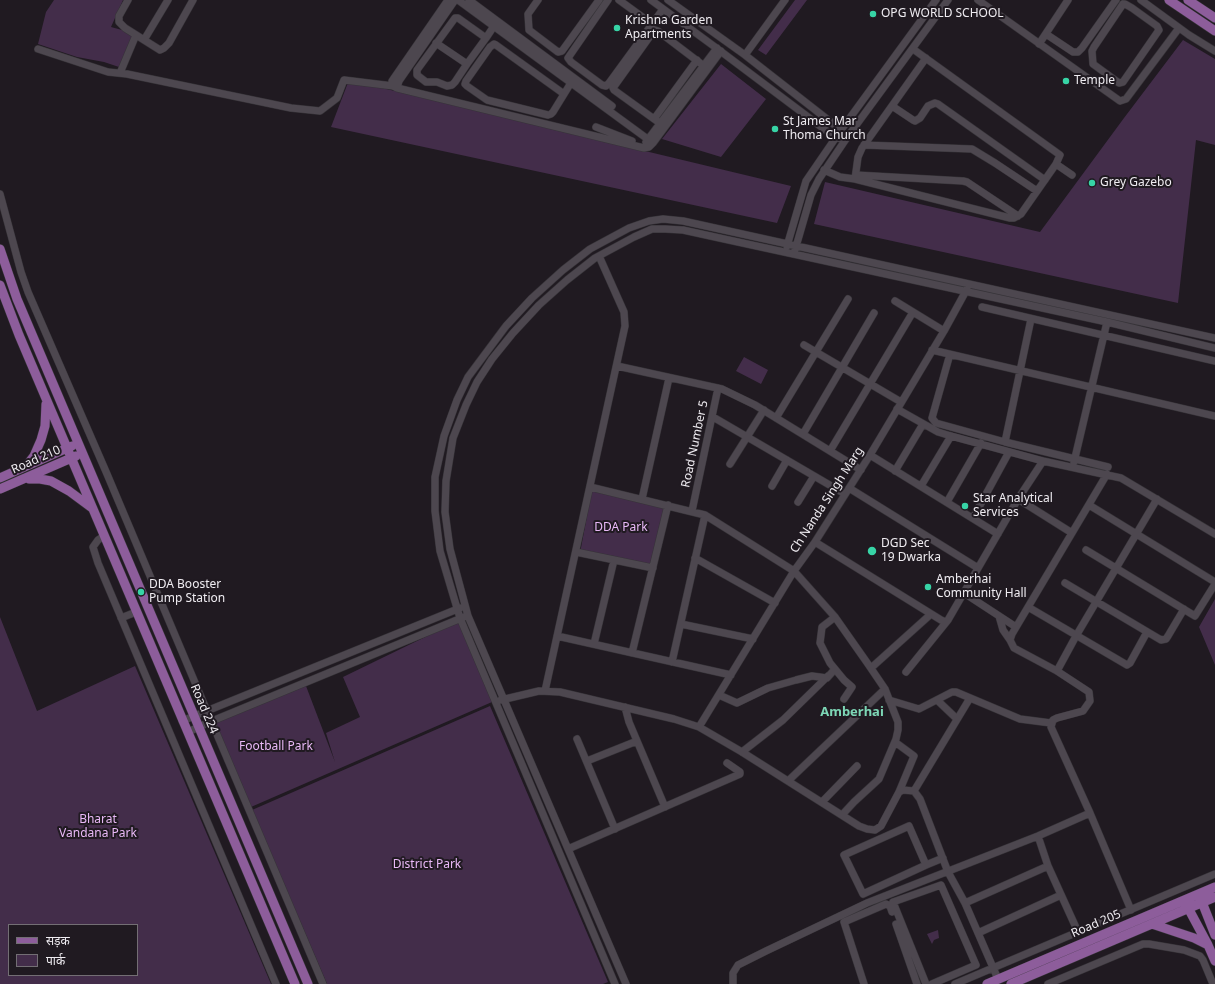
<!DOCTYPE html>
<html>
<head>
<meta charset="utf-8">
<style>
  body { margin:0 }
  #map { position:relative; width:1215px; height:984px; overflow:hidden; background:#201a21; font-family:"Noto Sans","Noto Sans Devanagari",sans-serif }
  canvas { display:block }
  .legend { position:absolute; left:8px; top:924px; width:130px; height:52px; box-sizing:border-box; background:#201a21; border:1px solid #736e74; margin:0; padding:5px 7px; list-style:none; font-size:12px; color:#efecf1 }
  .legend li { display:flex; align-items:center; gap:8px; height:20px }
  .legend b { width:20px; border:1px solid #736e74 }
</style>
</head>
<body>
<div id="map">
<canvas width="1215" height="984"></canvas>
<ul class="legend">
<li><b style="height:5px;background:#8d5d9b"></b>सड़क</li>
<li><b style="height:11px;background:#432d4a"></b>पार्क</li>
</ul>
</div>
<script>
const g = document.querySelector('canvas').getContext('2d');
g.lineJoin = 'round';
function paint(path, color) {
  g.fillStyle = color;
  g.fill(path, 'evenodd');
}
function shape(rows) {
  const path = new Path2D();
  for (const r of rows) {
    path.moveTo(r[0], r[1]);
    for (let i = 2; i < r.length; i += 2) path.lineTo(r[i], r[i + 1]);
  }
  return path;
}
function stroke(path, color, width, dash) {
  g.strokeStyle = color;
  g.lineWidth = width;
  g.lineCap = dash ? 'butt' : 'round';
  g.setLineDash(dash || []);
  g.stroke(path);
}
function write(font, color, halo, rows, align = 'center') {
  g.font = font + ' "Noto Sans",sans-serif';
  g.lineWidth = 4;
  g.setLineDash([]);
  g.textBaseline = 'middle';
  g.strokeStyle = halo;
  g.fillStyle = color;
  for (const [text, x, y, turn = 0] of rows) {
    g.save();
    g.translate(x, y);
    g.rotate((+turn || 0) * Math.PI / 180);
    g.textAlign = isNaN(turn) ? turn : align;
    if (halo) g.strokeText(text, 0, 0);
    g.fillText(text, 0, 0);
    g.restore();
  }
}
const green = shape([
  [54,0,123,0,111,27,133,33,122,68,104,62,77,57,38,44,46,12],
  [795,0,807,0,766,55,758,50],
  [1183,40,1215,59,1215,145,1196,140,1178,303,814,224,825,182,1040,232,1124,118],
  [721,64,766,99,721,157,662,139],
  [349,80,791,186,777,223,331,127],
  [744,357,768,370,761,384,736,371],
  [592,489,667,505,651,566,580,553],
  [1215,599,1215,665,1199,627],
  [0,617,37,711,135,666,271,984,0,984],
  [9,925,137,925,137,975,9,975],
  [458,621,492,702,251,807,215,722,306,686,335,762,326,733,360,717,343,677],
  [490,706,608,982,603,984,327,984,252,810],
  [938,930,939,938,934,940,932,944,927,934]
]);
const minor = shape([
  [128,0,119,16,119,22,125,28,160,50,164,48,169,43,193,0],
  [448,0,392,81,393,86,397,88,644,148,649,147,653,143,721,51],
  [458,0,653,143],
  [469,0,612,106],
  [538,0,528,14,529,30,558,52,562,51,599,0],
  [608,0,568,58,571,62,602,85,606,86,609,83,663,9],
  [619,0,652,24],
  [651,0,715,47,836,138,846,139,841,130,745,55,668,0],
  [978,0,1120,101,1126,99,1179,28],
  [1141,0,1189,35,1215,51],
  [1123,4,1125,4,1132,8,1157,26,1159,30,1123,82,1119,83,1093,64,1092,51,1094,47,1123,4],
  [1046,34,1073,52,1078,52,1082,48,1116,0],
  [486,38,458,18,455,18,417,70,417,75,426,82,437,82,447,86,452,85,455,82,467,64,486,38,494,26],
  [144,40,168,0],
  [436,43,467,64],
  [1039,44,1068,0],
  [38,49,108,72,127,74,291,108,320,111,337,98,344,80,393,86],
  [745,55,785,0],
  [120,73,136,35],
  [397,88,399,81,455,0],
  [564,94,496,45,494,44,490,47,466,81,465,84,467,86,487,100,548,115,551,114,553,112,569,86,571,83],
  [892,106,913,120,915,121,920,118,928,106,935,103,938,104,1045,180],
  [654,119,697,60],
  [661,124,614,90,613,88,653,32,655,30,658,31,704,66],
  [596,127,632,141],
  [646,142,717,48],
  [864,145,972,149,995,163,1037,191],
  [1056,164,1072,175],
  [824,170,840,177,855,179,1010,218,1014,218,1021,214,1056,164,1060,155,913,49],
  [856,175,963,181,967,182,1018,216],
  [855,179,858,157,862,148,926,58],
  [0,194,21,272,28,292,107,474,207,711,323,984],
  [787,246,806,181,841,130,936,0],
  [795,250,811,195,819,179,846,139,948,0],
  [895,301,944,331],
  [982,307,1215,361],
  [804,345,901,402],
  [932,350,1215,416],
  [950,354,932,418,936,423,1005,442,1108,467],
  [617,366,722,389,755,405,861,470],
  [897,409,938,432,951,436,1043,461,1121,478,1215,534],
  [713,417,845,494],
  [776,418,848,299],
  [803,434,874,313],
  [1005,442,1031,319],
  [830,451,913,312],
  [870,455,998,534],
  [1074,462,1107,322],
  [730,464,764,410],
  [895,471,923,424],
  [1107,474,1012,634,1010,640,1014,648,1057,671,1089,692,1090,701,1083,711,1057,718,1053,720,1051,727,1090,813,1131,910],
  [772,486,787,460],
  [921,486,951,436],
  [590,487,705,515,794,571,835,617,868,664,885,689,898,722,898,730,896,739,879,779,854,802,842,815],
  [849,488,978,568],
  [642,499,669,378],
  [1018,499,1072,533],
  [798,502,814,476],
  [947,502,981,443],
  [1089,505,1215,582],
  [692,511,718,388],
  [973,518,1009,452],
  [104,536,98,540,93,547,98,563,276,984],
  [815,542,941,620,946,622,948,620],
  [1086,550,1195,616,1215,584],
  [576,552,653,568],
  [695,558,775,603],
  [1065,583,1161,640,1166,639,1168,636,1184,609],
  [964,593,1016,627],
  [1028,607,1127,665,1130,663,1147,632],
  [999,616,1003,630,1010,640],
  [835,617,822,627,820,643,830,663,844,680,852,687,844,699],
  [121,618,136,612],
  [681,624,753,639],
  [557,636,731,675],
  [594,644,614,560],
  [632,653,668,505],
  [672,662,705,515],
  [871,668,931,614],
  [1057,671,1076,636,1157,499],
  [906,672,948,620,1018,499,1043,461],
  [545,691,625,326,624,312,599,256],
  [719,695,737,703,768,688,796,680,812,676,827,678,835,669],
  [501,700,539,691,560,692,674,719,699,727,742,752,859,826,867,829,875,830,881,826,899,792,903,790,914,791,920,799,948,872,965,903,998,979],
  [889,700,919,709,952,692,956,692,1020,719,1051,723],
  [937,700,957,719],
  [625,707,629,722,665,807],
  [182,721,460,608],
  [699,727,794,571,815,542,870,455,944,331,967,289],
  [188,732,212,721,464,617],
  [577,739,615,829],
  [895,742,914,756,899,792],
  [742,752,783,720,828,676],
  [587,761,637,741],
  [788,781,885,689],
  [914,791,970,698],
  [822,802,857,766],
  [1038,836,1048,866,1078,932],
  [568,849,740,774,740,772,727,763],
  [926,865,863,894,844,855,909,826,926,865,943,858],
  [965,903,1048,866],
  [896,924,917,984],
  [978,933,1061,895],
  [615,984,460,618,440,551,435,511,435,477,444,436,457,400,468,377,506,326,532,298,563,270,590,249,629,228,649,221,663,219,683,221,1215,338],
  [626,984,468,616,450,549,445,512,446,481,453,438,466,405,477,382,492,359,513,333,539,305,567,280,595,258,634,237,652,229,665,229,683,230,738,242,1107,322,1215,348],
  [733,984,733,973,738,965,766,951,867,903,1038,836,1090,813],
  [864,984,844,922,886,904,890,906,892,912],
  [926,984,893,902,941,885,976,965,932,984],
  [955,984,1215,874],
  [1048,984,1143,944,1149,944,1184,950,1200,956,1203,960,1213,984]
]);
const major = shape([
  [1169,0,1215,31],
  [1188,0,1215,18],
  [0,249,17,299,308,984],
  [0,285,19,335,295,984],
  [27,465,34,456,41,440,45,426,46,404],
  [0,478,72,446],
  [29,479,40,479,51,481,69,491,92,508],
  [0,489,76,456],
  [1200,897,1215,935],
  [1186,904,1208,945,1215,961],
  [1152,924,1194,938,1208,945],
  [987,984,1215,887],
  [1011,984,1215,897]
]);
const markers = [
  [873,14,4,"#37d4a6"],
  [617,28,4,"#37d4a6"],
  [1066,81,4,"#37d4a6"],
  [775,129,4,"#37d4a6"],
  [1092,183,4,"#37d4a6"],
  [965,506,4,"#37d4a6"],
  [872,551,5,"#37d4a6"],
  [928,587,4,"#37d4a6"],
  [141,592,4,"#37d4a6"]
];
const poiNames = [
  ["OPG WORLD SCHOOL",881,14],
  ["Krishna Garden",625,21],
  ["Apartments",625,35],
  ["Temple",1074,81],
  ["St James Mar",783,122],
  ["Thoma Church",783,136],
  ["Grey Gazebo",1100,183],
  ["Star Analytical",973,499],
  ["Services",973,513],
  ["DGD Sec",881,544],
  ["19 Dwarka",881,558],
  ["Amberhai",936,580],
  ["Community Hall",936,594],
  ["DDA Booster",149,585],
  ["Pump Station",149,599]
];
const streetNames = [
  ["Road Number 5",695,444,-78],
  ["Road 210",36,460,-24],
  ["Ch Nanda Singh Marg",827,500,-57],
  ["Road 224",204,709,67],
  ["Road 205",1096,924,-23]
];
const parkNames = [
  ["DDA Park",621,528],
  ["Football Park",276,747],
  ["Bharat",98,820],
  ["Vandana Park",98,834],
  ["District Park",427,865]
];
const neighbourhoodNames = [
  ["Amberhai",852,712]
];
paint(green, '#432d4a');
stroke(minor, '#373439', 8);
stroke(major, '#373439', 10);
stroke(minor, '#4d474f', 7);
stroke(major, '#8d5d9b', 9);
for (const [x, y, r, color] of markers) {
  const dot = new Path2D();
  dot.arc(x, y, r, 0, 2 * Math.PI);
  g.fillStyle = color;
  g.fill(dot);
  stroke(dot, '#201a21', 1.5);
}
write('12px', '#efecf1', '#201a21', poiNames, 'left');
write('12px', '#efecf1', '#201a21', streetNames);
write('12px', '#e9b9f7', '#201a21', parkNames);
write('bold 13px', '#7dd7b6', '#201a21', neighbourhoodNames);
</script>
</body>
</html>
